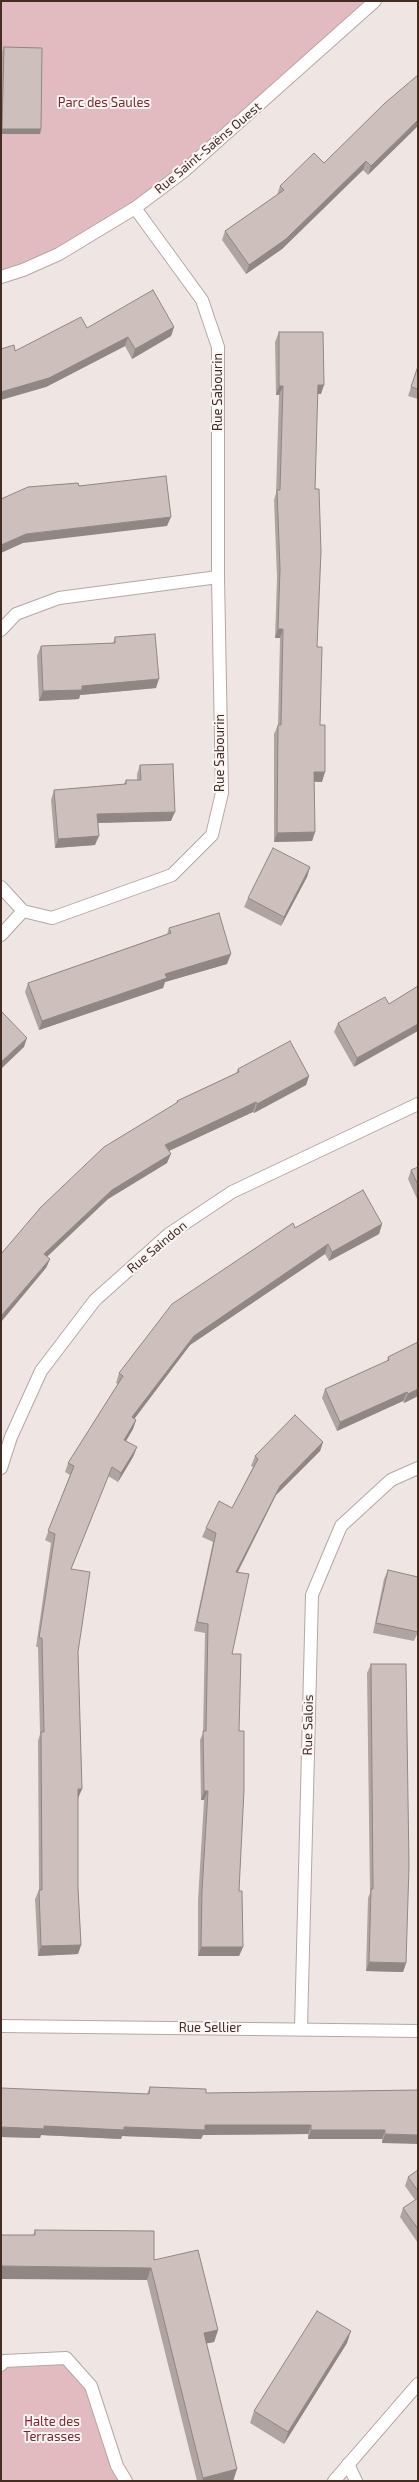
<!DOCTYPE html>
<html>
<head>
<meta charset="utf-8">
<style>
  body { margin:0 }
  #map { position:relative; width:419px; height:2482px; overflow:hidden; background:#efe6e4; font-family:"Exo 2",sans-serif }
  canvas { display:block }
  .frame { position:absolute; inset:0; border:2px solid #432c21; pointer-events:none }
</style>
</head>
<body>
<div id="map">
<canvas width="419" height="2482"></canvas>
<div class="frame"></div>
</div>
<script>
const g = document.querySelector('canvas').getContext('2d');
g.lineJoin = 'round';
function paint(path, color) {
  g.fillStyle = color;
  g.fill(path, 'evenodd');
}
function shape(rows) {
  const path = new Path2D();
  for (const r of rows) {
    path.moveTo(r[0], r[1]);
    for (let i = 2; i < r.length; i += 2) path.lineTo(r[i], r[i + 1]);
  }
  return path;
}
function stroke(path, color, width, dash) {
  g.strokeStyle = color;
  g.lineWidth = width;
  g.lineCap = dash ? 'butt' : 'round';
  g.setLineDash(dash || []);
  g.stroke(path);
}
function write(font, color, halo, rows, align = 'center') {
  g.font = font + ' "Exo 2",sans-serif';
  g.lineWidth = 4;
  g.setLineDash([]);
  g.textBaseline = 'middle';
  g.strokeStyle = halo;
  g.fillStyle = color;
  for (const [text, x, y, turn = 0] of rows) {
    g.save();
    g.translate(x, y);
    g.rotate((+turn || 0) * Math.PI / 180);
    g.textAlign = isNaN(turn) ? turn : align;
    if (halo) g.strokeText(text, 0, 0);
    g.fillText(text, 0, 0);
    g.restore();
  }
}
const green = shape([
  [1,1,375,1,183,172,59,254,1,277],
  [66,2358,91,2386,126,2481,1,2481,1,2365]
]);
const street = shape([
  [1,277,23,270,59,254,135,208,183,172,375,1],
  [1,630,16,614,59,598,218,577,218,347,202,300,135,208],
  [1,887,23,911,1,935],
  [23,911,52,918,172,875,212,835,222,793,218,577],
  [1,1468,11,1437,41,1371,95,1300,169,1234,232,1192,418,1104],
  [1,2026,418,2031],
  [301,2028,312,1595,341,1526,391,1480,418,1468],
  [1,2365,4,2361,66,2358,91,2386,117,2466,126,2481],
  [348,2464,356,2481]
]);
const secondary = shape([
  [334,2481,418,2384]
]);
const wall = shape([
  [4,47,41,129,40,134,1,134,2,52],
  [418,75,368,175,363,170,282,249,246,274,222,240,225,231,277,195,280,186,324,163],
  [174,327,171,336,132,359,125,346,46,387,15,351,87,328],
  [279,332,321,394,317,394,315,489,317,647,320,725,322,782,314,782,315,832,312,841,274,842,274,734,278,725,280,638,275,638,277,578,274,500,276,493,279,395,276,395,275,342],
  [418,366,418,399,408,396],
  [115,637,156,688,80,695,79,699,39,701,37,656,41,646,113,643],
  [140,765,171,821,98,823,95,845,55,848,51,800,54,790,124,784,126,780,137,780,137,774],
  [310,867,307,877,281,926,244,907,248,898],
  [169,928,227,964,165,982,163,988,39,1030,25,992,28,983,167,934],
  [389,1004,354,1067,334,1032,338,1023],
  [238,1069,309,1076,306,1085,254,1113,253,1112,169,1151,167,1163,108,1199,47,1257,50,1259,46,1268,1,1254,176,1103,177,1101,236,1073],
  [418,1167,418,1201,408,1179,411,1170],
  [382,1224,379,1234,329,1261,325,1254,190,1345,134,1419,136,1420,133,1429,126,1441,137,1447,133,1457,118,1482,108,1476,71,1569,78,1652,82,1789,78,1798,78,1888,81,1945,78,1954,38,1956,35,1899,39,1890,38,1741,40,1734,38,1647,36,1647,51,1543,45,1540,70,1475,65,1472,68,1463,118,1384,116,1383,119,1373,295,1228],
  [388,1357,418,1396,404,1403,403,1401,337,1431,322,1398,325,1389,387,1361],
  [323,1442,320,1451,276,1495,238,1572,232,1654,239,1731,239,1891,243,1947,239,1956,198,1956,198,1900,204,1800,201,1800,200,1740,203,1733,205,1633,194,1631,213,1542,202,1537,206,1528,232,1508,253,1467,251,1466,255,1456],
  [388,1570,418,1632,414,1641,373,1633,384,1579],
  [371,1664,406,1963,403,1972,366,1971,368,1898,370,1893,367,1673],
  [150,2087,206,2093,418,2090,382,2143,382,2139,308,2139,308,2134,203,2135,201,2139,122,2136,121,2139,41,2135,40,2138,1,2137,147,2094],
  [418,2170,418,2243,400,2217,403,2208,415,2200,405,2186,408,2177],
  [35,2230,154,2260,218,2330,214,2342,206,2343,237,2469,233,2481,197,2481,147,2280,33,2235],
  [347,2343,284,2444,250,2423,254,2411]
]);
const shadedWall = shape([
  [418,120,418,126,368,175,371,166],
  [2,129,41,129,40,134,1,134],
  [366,161,363,170,282,249,246,274,249,265],
  [174,327,171,336,132,359,135,349],
  [128,337,125,346,46,387,1,400,1,392],
  [318,385,324,385,321,394,314,394],
  [279,386,283,386,279,395,276,395],
  [171,517,167,526,23,543,1,553,1,545,26,534],
  [278,629,283,629,280,638,275,638],
  [159,679,156,688,80,695,79,699,39,701,43,691,82,686],
  [314,772,325,772,322,782,310,781],
  [175,812,171,821,94,823,97,814],
  [315,832,312,841,274,842,277,833],
  [99,836,95,845,55,848,58,839],
  [310,867,307,877,281,926,284,917],
  [231,954,227,964,165,982,163,988,39,1030,42,1021,165,974],
  [418,1024,418,1031,354,1067,357,1058],
  [27,1038,24,1047,1,1069,1,1062],
  [309,1076,306,1085,254,1113,257,1104],
  [256,1102,253,1112,162,1154,165,1145],
  [171,1154,167,1163,108,1199,40,1263,44,1254,112,1190],
  [382,1224,379,1234,329,1261,332,1252],
  [328,1244,325,1254,190,1345,129,1426,132,1417,194,1336],
  [50,1259,46,1268,1,1322,1,1316],
  [418,1389,418,1396,404,1403,408,1394],
  [407,1392,403,1401,337,1431,340,1422],
  [136,1420,133,1429,121,1449,124,1440],
  [323,1442,320,1451,276,1495,233,1581,236,1572,280,1486],
  [137,1447,133,1457,118,1482,121,1473],
  [78,1789,82,1789,78,1798,74,1798],
  [204,1791,208,1791,204,1800,201,1800],
  [81,1945,78,1954,38,1956,41,1946],
  [201,1947,243,1947,239,1956,198,1956],
  [369,1962,406,1963,403,1972,366,1971],
  [205,2125,311,2125,308,2134,203,2135,201,2139,122,2136,121,2139,41,2135,40,2138,1,2137,1,2127,44,2126,124,2127],
  [311,2130,385,2130,382,2139,308,2139],
  [385,2134,418,2135,418,2144,382,2143],
  [1,2266,151,2268,147,2280,1,2279],
  [218,2330,214,2342,199,2345,204,2333],
  [351,2331,347,2343,284,2444,288,2432],
  [237,2469,233,2481,202,2481,203,2478]
]);
const building = shape([
  [4,47,42,48,41,129,2,129,4,47],
  [418,75,418,120,371,166,366,161,286,239,249,265,225,231,284,190,280,186,314,153,324,163,385,103,418,75],
  [153,290,174,327,135,349,128,337,49,378,1,392,1,349,14,345,15,351,81,317,87,328,153,290],
  [279,332,323,332,324,385,318,385,315,489,319,489,321,551,317,647,322,647,320,725,325,725,325,772,314,772,315,832,277,833,278,725,281,725,283,629,278,629,280,569,277,490,280,490,283,386,279,386,279,332],
  [418,366,418,389,411,387,418,366],
  [166,476,171,517,26,534,1,545,1,499,28,487,78,483,79,486,166,476],
  [155,634,159,679,82,686,82,690,43,691,41,646,115,643,115,637,155,634],
  [173,764,175,812,97,814,99,836,58,839,54,790,126,784,126,780,141,780,140,765,173,764],
  [273,848,310,867,284,917,248,898,273,848],
  [219,913,231,954,165,974,167,978,42,1021,28,983,171,933,169,928,219,913],
  [418,986,418,1024,357,1058,338,1023,385,997,389,1004,418,986],
  [1,1011,27,1038,1,1062,1,1011],
  [290,1041,309,1076,257,1104,256,1102,165,1145,171,1154,112,1190,44,1254,50,1259,1,1316,1,1254,41,1207,104,1147,178,1102,177,1101,239,1072,238,1069,290,1041],
  [418,1167,418,1185,411,1170,418,1167],
  [363,1190,382,1224,332,1252,328,1244,194,1336,132,1417,136,1420,124,1440,137,1447,121,1473,112,1467,71,1569,90,1572,78,1652,82,1789,78,1789,78,1888,81,1945,41,1946,39,1890,42,1890,41,1732,44,1732,42,1638,39,1638,55,1534,48,1531,74,1466,68,1463,123,1376,119,1373,172,1304,293,1223,295,1228,363,1190],
  [418,1342,418,1389,408,1394,407,1392,340,1422,325,1389,389,1360,388,1357,418,1342],
  [295,1415,323,1442,280,1486,236,1572,249,1574,232,1654,241,1654,239,1731,244,1731,244,1790,239,1891,242,1891,243,1947,201,1947,202,1891,208,1791,204,1791,203,1731,206,1731,208,1624,197,1622,216,1533,206,1528,219,1501,232,1508,258,1459,255,1456,295,1415],
  [388,1570,418,1577,418,1632,376,1623,388,1570],
  [371,1664,406,1664,409,1866,406,1963,369,1962,371,1889,373,1889,371,1664],
  [150,2087,206,2089,206,2093,418,2090,418,2135,385,2134,385,2130,311,2130,311,2125,205,2125,205,2130,124,2127,124,2130,44,2126,44,2129,1,2127,1,2088,149,2094,150,2087],
  [418,2170,418,2191,408,2177,418,2170],
  [418,2198,418,2229,403,2208,418,2198],
  [35,2230,154,2231,154,2260,198,2250,218,2330,204,2333,237,2469,203,2478,151,2268,1,2266,1,2235,35,2235,35,2230],
  [317,2311,351,2331,288,2432,254,2411,317,2311]
]);
const parkNames = [
  ["Parc des Saules",104,103],
  ["Halte des",52,2422],
  ["Terrasses",52,2437]
];
const streetNames = [
  ["Rue Saint-Saëns Ouest",208,148,-40],
  ["Rue Sabourin",218,392,-90],
  ["Rue Sabourin",220,753,-90],
  ["Rue Saindon",157,1247,-40],
  ["Rue Salois",308,1725,-89],
  ["Rue Sellier",210,2028]
];
paint(green, '#e2bbc0');
stroke(street, '#b5a7a2', 14);
stroke(secondary, '#b7a29b', 14);
stroke(street, '#fff', 12);
stroke(secondary, '#fff', 12);
paint(wall, '#b0a4a2');
paint(shadedWall, '#908684');
paint(building, '#cdbfbc');
stroke(building, '#908684', 1);
write('13px', '#7f2628', '#fbf6f5', parkNames);
write('13px', '#432c21', '#fbf6f5', streetNames);
</script>
</body>
</html>
